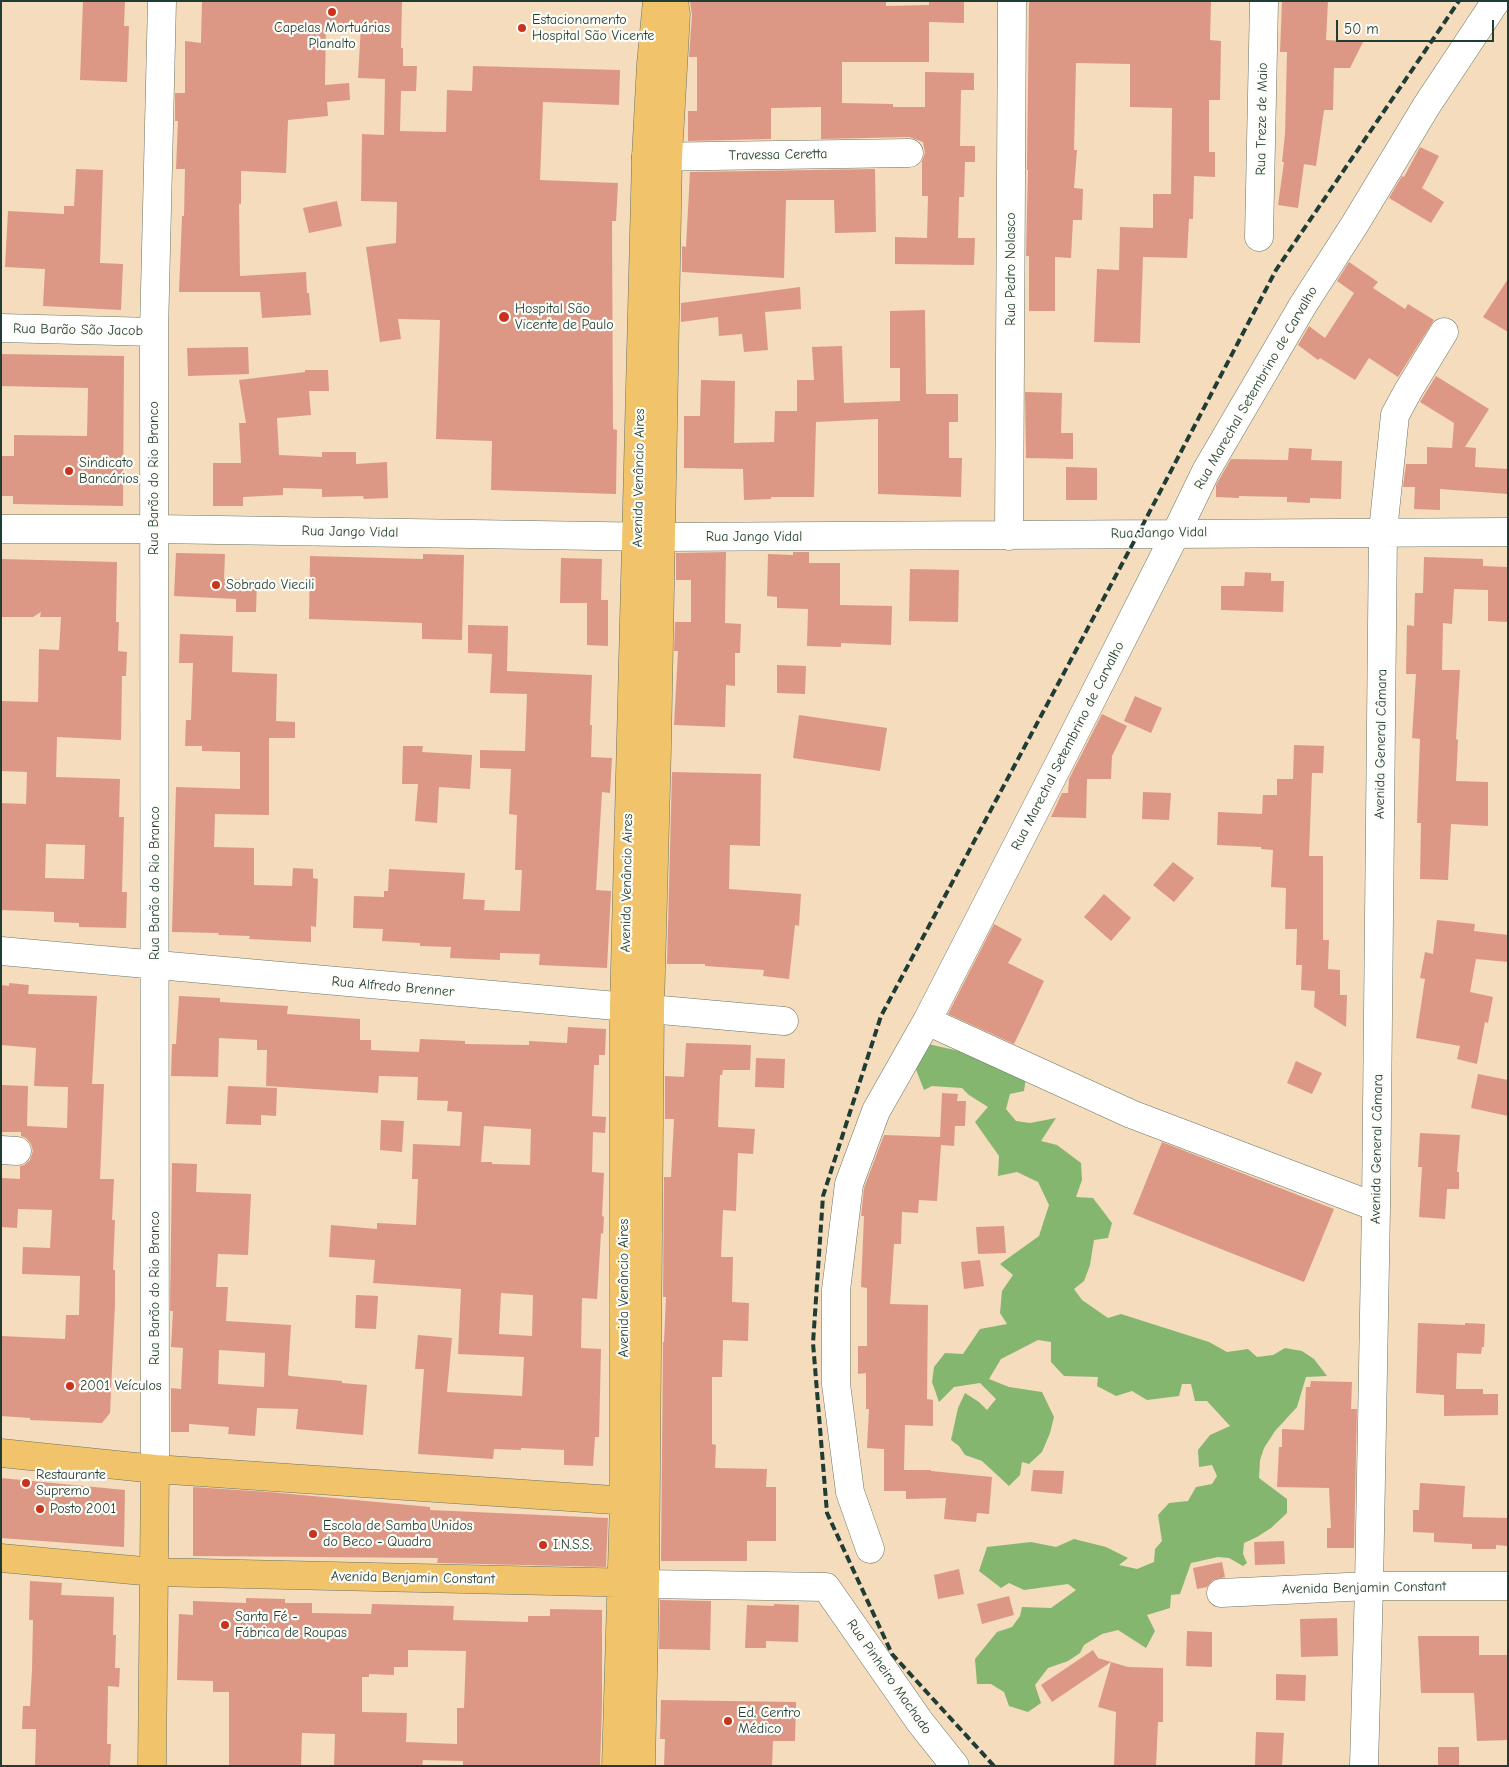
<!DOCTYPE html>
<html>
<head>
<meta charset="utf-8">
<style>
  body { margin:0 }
  #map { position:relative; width:1509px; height:1767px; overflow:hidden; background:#f4dcbd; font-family:"Comic Neue",sans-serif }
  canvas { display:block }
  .frame { position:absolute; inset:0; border:2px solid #1f3d34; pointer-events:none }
  .scale { position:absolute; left:1336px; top:20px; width:158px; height:22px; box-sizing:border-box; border:2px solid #1f3d34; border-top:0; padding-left:6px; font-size:15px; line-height:18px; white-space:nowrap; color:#1f3d34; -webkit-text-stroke:4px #fdfcf7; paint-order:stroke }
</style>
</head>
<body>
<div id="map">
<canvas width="1509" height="1767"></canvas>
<div class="frame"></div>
<div class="scale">50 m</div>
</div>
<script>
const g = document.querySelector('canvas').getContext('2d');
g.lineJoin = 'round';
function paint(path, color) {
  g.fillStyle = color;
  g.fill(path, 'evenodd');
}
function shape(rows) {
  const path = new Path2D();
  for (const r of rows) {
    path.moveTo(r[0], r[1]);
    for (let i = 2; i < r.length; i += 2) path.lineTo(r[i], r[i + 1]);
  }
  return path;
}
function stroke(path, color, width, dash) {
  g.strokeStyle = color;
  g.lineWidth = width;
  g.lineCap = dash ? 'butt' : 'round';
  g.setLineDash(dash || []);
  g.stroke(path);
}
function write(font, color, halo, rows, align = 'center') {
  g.font = font + ' "Comic Neue",sans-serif';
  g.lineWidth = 4.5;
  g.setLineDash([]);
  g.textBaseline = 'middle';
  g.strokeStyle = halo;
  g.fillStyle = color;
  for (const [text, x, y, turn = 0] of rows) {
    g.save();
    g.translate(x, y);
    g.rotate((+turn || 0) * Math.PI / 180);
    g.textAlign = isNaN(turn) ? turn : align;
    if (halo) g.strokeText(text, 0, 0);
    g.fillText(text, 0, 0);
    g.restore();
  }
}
const forest = shape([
  [928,1044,959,1051,1026,1078,1024,1091,1010,1094,1006,1109,1016,1121,1030,1123,1056,1118,1041,1141,1057,1145,1081,1163,1082,1180,1076,1197,1093,1198,1112,1223,1108,1238,1094,1240,1090,1265,1084,1281,1074,1289,1082,1300,1108,1318,1121,1314,1209,1342,1227,1352,1248,1349,1257,1357,1273,1355,1285,1348,1302,1351,1314,1359,1327,1376,1306,1377,1297,1407,1275,1431,1264,1448,1260,1460,1259,1478,1287,1499,1287,1513,1271,1528,1257,1537,1244,1543,1243,1554,1247,1563,1243,1566,1229,1558,1218,1557,1191,1563,1180,1594,1171,1595,1170,1608,1147,1615,1155,1631,1146,1648,1118,1630,1102,1634,1084,1645,1080,1653,1068,1661,1048,1668,1035,1685,1041,1703,1028,1712,1009,1706,1004,1692,991,1684,977,1684,975,1659,997,1632,1012,1627,1020,1616,1022,1607,1051,1608,1076,1590,1068,1584,1024,1590,1009,1583,1001,1588,979,1571,987,1547,1031,1542,1056,1547,1074,1539,1106,1547,1128,1558,1119,1565,1137,1569,1154,1562,1155,1549,1162,1541,1158,1515,1169,1503,1188,1501,1196,1487,1212,1484,1217,1476,1212,1465,1199,1467,1198,1450,1210,1435,1230,1426,1207,1401,1195,1401,1191,1384,1182,1384,1179,1396,1147,1400,1132,1391,1116,1396,1097,1386,1098,1377,1064,1376,1051,1362,1051,1342,1038,1340,1001,1359,989,1379,1009,1387,1042,1392,1054,1417,1050,1433,1042,1452,1029,1464,1022,1462,1020,1475,1009,1486,982,1461,965,1455,959,1446,951,1440,958,1408,965,1393,979,1402,987,1410,996,1399,980,1383,954,1387,939,1402,932,1382,934,1367,945,1353,963,1354,980,1329,1007,1324,1000,1313,1002,1291,1013,1275,1000,1264,1039,1236,1049,1205,1038,1182,1017,1172,998,1176,999,1156,975,1122,988,1107,969,1095,962,1088,932,1086,924,1090,913,1062]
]);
const building = shape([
  [83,1,125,1,124,26,129,26,127,82,80,80],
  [202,1,402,1,401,48,403,48,403,66,417,66,416,91,401,91,400,131,446,132,447,90,472,91,473,66,620,70,619,105,543,102,540,180,618,183,616,221,612,221,613,429,617,430,616,494,491,490,492,441,436,439,440,320,398,319,401,339,380,342,366,247,396,243,397,202,361,201,362,134,384,135,385,79,358,78,361,25,326,24,325,85,349,83,350,100,327,102,328,116,288,120,286,173,241,171,241,204,239,204,240,276,306,272,307,293,309,293,311,315,262,318,260,292,179,292,182,216,184,216,185,169,176,169,178,121,175,121,175,93,185,93,185,41,201,43],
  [690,1,886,1,886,6,929,5,929,1,964,1,964,23,929,22,929,62,842,62,842,103,893,104,893,107,925,107,925,72,974,73,974,90,961,90,960,146,975,146,975,162,965,162,964,197,959,197,958,238,975,238,974,265,895,264,895,237,927,238,928,196,922,196,922,161,925,153,923,142,909,137,821,139,821,107,771,108,771,139,688,141,688,111,697,111,697,57,689,57,692,15],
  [1029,1,1211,1,1210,40,1221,41,1220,100,1209,100,1209,152,1215,152,1215,177,1194,176,1193,219,1189,219,1187,258,1143,257,1140,343,1094,342,1097,269,1119,270,1120,227,1153,228,1153,194,1171,194,1172,108,1130,107,1130,64,1076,63,1074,150,1077,150,1074,188,1083,189,1082,220,1073,220,1071,258,1055,257,1055,311,1029,311,1029,256,1026,256,1028,170,1027,170],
  [1282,1,1328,1,1326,40,1363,42,1350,68,1334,68,1333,110,1324,110,1316,166,1304,164,1298,208,1278,205,1284,162,1282,162,1285,134,1287,52,1280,52],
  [1420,147,1439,156,1422,188,1444,202,1431,223,1389,198,1402,176,1404,177],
  [76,169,103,170,100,263,123,264,121,310,43,306,45,269,5,267,8,211,64,214,64,206,74,206],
  [875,169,876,232,835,233,834,200,786,200,784,278,682,272,682,246,686,247,690,172],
  [337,201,342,226,309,233,303,208],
  [1349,262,1378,282,1373,288,1405,309,1408,304,1434,320,1398,377,1369,358,1355,380,1320,358,1318,360,1298,345,1309,326,1325,338,1354,293,1337,281],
  [1508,279,1508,332,1483,317],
  [800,287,801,309,765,312,768,350,744,352,742,334,719,336,718,317,681,322,681,303],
  [925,310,926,394,958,394,958,422,949,422,949,458,962,458,961,497,878,494,878,419,816,422,814,497,771,497,771,499,744,500,743,469,684,468,684,416,700,416,701,380,735,381,734,443,774,442,775,411,797,411,797,380,814,380,812,347,842,346,844,403,900,401,900,368,890,368,890,311],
  [248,347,249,374,188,376,187,348],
  [1,354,124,356,123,506,13,504,13,496,1,496,1,456,14,456,14,435,87,436,88,388,1,386],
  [305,370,328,370,329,391,309,391,311,415,277,418,279,455,322,457,322,452,356,452,356,464,387,462,388,498,364,499,363,496,322,497,322,489,283,488,283,495,243,497,243,506,213,506,213,463,241,463,239,423,246,423,239,380,305,372],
  [1436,376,1489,409,1465,447,1476,448,1475,467,1508,469,1508,494,1440,489,1440,510,1414,509,1415,487,1403,487,1406,464,1427,464,1427,447,1452,448,1454,423,1420,402],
  [1025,392,1062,393,1061,433,1073,433,1073,459,1026,458],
  [1289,448,1312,449,1311,460,1342,461,1341,499,1310,498,1310,503,1287,502,1287,497,1239,496,1239,498,1216,497,1216,485,1231,459,1288,460],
  [1066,467,1097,468,1097,500,1066,500],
  [726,552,725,623,741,624,740,653,735,653,735,686,726,685,725,727,674,725,678,651,674,651,675,622,691,622,691,580,676,580,676,553],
  [793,552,809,552,809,563,840,563,840,605,892,606,891,645,841,643,841,647,807,646,808,609,777,608,777,597,767,596,768,554,793,555],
  [176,553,225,554,224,579,257,580,256,612,236,612,236,599,174,596],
  [423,554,464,555,462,640,422,639,422,623,309,619,310,556,423,559],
  [1424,557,1483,559,1483,566,1508,567,1508,622,1488,621,1488,590,1454,589,1452,624,1443,623,1442,670,1460,670,1456,739,1458,740,1456,781,1488,782,1488,826,1451,824,1448,880,1420,879,1421,823,1417,823,1420,739,1412,738,1416,674,1406,674,1407,625,1414,626,1415,593,1423,593],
  [561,558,602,559,601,600,608,600,608,646,587,645,587,603,560,603],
  [1,559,117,562,116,622,119,622,118,651,127,652,126,676,122,676,121,740,57,737,56,777,120,779,119,817,124,817,122,892,127,892,126,928,79,927,79,923,54,922,54,912,1,910,1,803,26,804,27,772,1,771,1,701,38,702,39,649,59,650,61,617,40,617,41,612,33,617,1,617],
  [46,844,85,845,84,879,45,878],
  [910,569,959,570,958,622,909,621],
  [1245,572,1271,573,1271,581,1284,581,1283,612,1221,610,1221,586,1244,586],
  [468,625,508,626,507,671,592,675,590,725,592,725,591,757,612,758,610,793,602,792,596,890,611,891,607,968,539,965,540,954,500,953,500,960,450,958,451,947,420,946,420,943,382,941,383,929,353,928,354,896,384,897,384,891,388,891,389,869,465,873,463,899,485,900,484,910,520,911,522,870,515,870,517,815,509,814,511,769,480,768,480,750,525,751,527,694,490,693,492,654,468,653],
  [180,634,233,636,232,672,277,674,276,721,295,722,295,738,269,738,269,815,215,814,214,847,254,848,254,885,292,886,293,868,313,869,313,878,318,879,316,927,311,926,311,942,249,939,250,936,218,935,219,933,172,932,176,787,240,789,240,752,202,751,202,746,185,746,186,720,191,720,193,663,179,663],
  [777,665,806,666,805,694,777,693],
  [1135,696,1162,708,1151,733,1124,721],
  [1102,714,1127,726,1112,756,1111,779,1087,779,1086,818,1051,817,1062,793,1068,793,1069,779],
  [799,715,887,728,880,771,793,758],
  [1294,745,1324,746,1323,773,1312,773,1309,856,1323,856,1323,940,1329,940,1328,969,1340,970,1340,995,1347,995,1346,1027,1314,1007,1315,991,1301,990,1302,965,1296,965,1297,929,1285,929,1286,888,1271,887,1273,850,1261,849,1261,847,1217,845,1218,812,1262,814,1263,795,1277,795,1277,779,1293,779],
  [403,746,423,746,422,752,472,755,470,789,439,787,437,823,415,821,418,784,402,784],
  [672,772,761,774,760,846,730,845,729,889,801,894,799,926,795,925,789,979,763,976,764,970,705,966,705,964,667,964],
  [1143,792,1171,793,1169,820,1142,819],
  [1173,862,1194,878,1174,902,1153,885],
  [1104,894,1131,918,1111,941,1084,917],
  [1437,920,1475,924,1474,931,1508,935,1508,962,1476,959,1470,992,1493,997,1488,1023,1485,1022,1477,1064,1457,1059,1460,1046,1416,1038,1425,979,1420,978,1425,952,1433,954],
  [994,924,1022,939,1008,963,1044,981,1014,1044,948,1014],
  [9,983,29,985,28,994,97,996,92,1084,104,1084,100,1179,114,1179,112,1220,115,1220,113,1270,115,1270,115,1303,110,1413,102,1423,30,1420,30,1418,1,1416,1,1336,65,1339,66,1315,79,1315,80,1276,22,1274,23,1247,50,1248,52,1210,18,1209,17,1228,1,1227,1,1178,20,1179,20,1166,24,1165,30,1160,33,1151,31,1144,26,1138,21,1136,21,1132,1,1132,1,1085,28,1086,27,1126,67,1128,68,1087,34,1086,36,1048,1,1045,1,985,9,986],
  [179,996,220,998,220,1002,288,1006,287,1014,360,1019,360,1040,371,1040,371,1050,419,1052,420,1039,465,1041,465,1044,529,1045,529,1041,567,1043,568,1027,606,1029,605,1055,599,1055,599,1065,594,1065,592,1116,606,1117,605,1133,593,1132,592,1172,604,1173,602,1216,604,1217,603,1234,601,1233,597,1299,582,1298,581,1348,601,1349,599,1437,595,1437,593,1466,564,1465,564,1450,521,1448,521,1450,494,1449,493,1459,418,1454,424,1369,415,1369,418,1335,452,1338,447,1392,522,1396,524,1357,458,1354,461,1289,373,1283,375,1260,329,1257,331,1225,377,1229,377,1223,416,1225,418,1179,412,1179,413,1144,460,1146,462,1112,447,1111,448,1101,417,1100,418,1077,379,1076,378,1093,266,1086,267,1050,257,1050,257,1040,219,1038,218,1077,171,1076,172,1044,176,1044],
  [484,1126,531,1129,530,1165,492,1164,492,1162,481,1162],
  [501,1293,533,1295,532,1336,499,1334],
  [686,1043,751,1045,750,1070,723,1070,722,1075,720,1075,718,1127,755,1129,753,1154,738,1153,736,1211,723,1210,721,1257,733,1257,732,1302,749,1303,748,1341,723,1340,722,1377,712,1377,712,1444,716,1445,715,1468,767,1469,766,1487,776,1487,776,1541,747,1541,747,1561,661,1561,663,1342,664,1342,666,1297,663,1297,664,1177,671,1177,674,1119,665,1119,665,1076,684,1077],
  [756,1058,785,1059,784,1088,755,1087],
  [1296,1061,1322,1073,1312,1094,1287,1083],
  [1478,1074,1508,1080,1508,1116,1471,1108],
  [228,1086,277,1088,276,1116,261,1115,261,1125,226,1124],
  [942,1093,958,1094,957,1101,966,1101,965,1126,955,1126,954,1146,941,1145,937,1201,919,1200,918,1213,902,1212,901,1244,894,1244,890,1304,928,1305,927,1399,933,1400,933,1426,905,1425,904,1470,931,1470,931,1471,992,1477,989,1514,977,1513,976,1522,944,1519,946,1498,906,1499,906,1491,884,1491,884,1449,867,1448,869,1409,866,1409,866,1373,858,1374,858,1346,867,1346,867,1288,861,1287,864,1216,861,1216,864,1188,884,1135,940,1137],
  [381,1120,404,1121,402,1152,380,1150],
  [1420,1133,1460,1135,1457,1172,1459,1172,1459,1189,1447,1189,1445,1219,1419,1217,1422,1167,1418,1167],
  [1162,1142,1334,1209,1304,1282,1133,1214],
  [172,1163,197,1164,196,1192,251,1194,248,1255,218,1254,216,1287,228,1287,226,1321,291,1325,288,1375,290,1376,342,1381,342,1383,367,1385,363,1435,296,1429,298,1409,257,1408,255,1436,228,1434,229,1427,189,1424,189,1432,171,1432,171,1388,181,1389,183,1348,171,1347,173,1311,170,1311],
  [219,1350,265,1353,264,1387,218,1384],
  [1004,1226,1006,1253,978,1254,976,1227],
  [980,1260,984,1286,964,1289,961,1262],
  [356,1295,378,1296,376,1329,355,1328],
  [1418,1323,1465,1325,1465,1323,1485,1324,1484,1347,1482,1347,1481,1354,1457,1353,1456,1389,1483,1389,1483,1394,1498,1394,1498,1415,1444,1416,1444,1395,1416,1393],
  [1311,1381,1352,1382,1351,1409,1357,1409,1354,1548,1327,1548,1327,1528,1331,1528,1329,1488,1277,1487,1279,1447,1282,1447,1282,1429,1304,1430,1306,1387,1310,1387],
  [1033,1470,1064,1471,1062,1494,1031,1491],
  [1,1478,125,1490,124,1547,1,1538],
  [1420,1483,1465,1486,1463,1517,1508,1518,1508,1546,1496,1545,1496,1549,1472,1549,1472,1544,1434,1542,1434,1533,1413,1532,1413,1510,1419,1510],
  [193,1487,270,1492,430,1507,430,1510,608,1518,606,1567,437,1563,438,1558,193,1556],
  [1284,1541,1285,1564,1255,1565,1254,1542],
  [1222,1562,1225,1577,1213,1580,1207,1587,1197,1589,1193,1568],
  [959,1569,964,1594,938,1599,934,1575],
  [30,1581,62,1583,61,1595,114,1597,113,1635,116,1635,115,1668,120,1668,119,1687,108,1686,107,1744,111,1744,110,1766,35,1766,36,1729,22,1729,23,1706,30,1706,32,1670,33,1620,29,1620],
  [1009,1596,1014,1615,982,1624,977,1604],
  [246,1598,285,1599,285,1603,312,1603,312,1613,371,1614,372,1604,454,1606,453,1620,528,1622,528,1616,550,1616,550,1609,602,1610,602,1706,600,1766,463,1766,463,1761,423,1760,422,1766,334,1766,335,1734,302,1733,301,1766,229,1766,229,1692,213,1692,213,1681,177,1680,179,1614,193,1615,193,1601,246,1603],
  [408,1650,466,1651,464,1708,457,1708,457,1744,406,1742,407,1713,362,1712,362,1677,369,1677,369,1674,394,1675,394,1667,408,1667],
  [660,1600,711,1601,710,1650,659,1649],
  [774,1604,799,1605,798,1642,766,1641,766,1648,745,1648,747,1605,774,1606],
  [1337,1618,1338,1656,1301,1657,1300,1619],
  [1187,1631,1212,1632,1212,1667,1186,1666],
  [1418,1636,1479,1636,1479,1655,1508,1655,1508,1740,1477,1741,1474,1693,1421,1693],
  [1093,1650,1098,1658,1111,1662,1052,1702,1041,1685],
  [1111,1662,1128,1667,1163,1668,1163,1722,1158,1722,1156,1766,1114,1766,1116,1712,1098,1707],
  [1276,1674,1306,1675,1305,1701,1276,1700],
  [661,1700,796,1702,795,1741,773,1741,772,1766,664,1766,665,1739,660,1739],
  [1256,1732,1284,1733,1282,1766,1255,1766],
  [1438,1747,1459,1747,1459,1766,1438,1766]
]);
const minor = shape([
  [646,157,909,153],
  [1259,237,1264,1],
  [1,328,154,332],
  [1,529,155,529,661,537,1508,532],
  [1009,536,1012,1],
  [1,951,784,1021],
  [927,1021,1131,1114,1376,1207],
  [1,1150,17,1151],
  [155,1469,154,332,162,1],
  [870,1549,850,1492,836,1384,836,1290,849,1184,876,1111,927,1021,1064,754,1176,533,1206,471,1303,305,1355,224,1427,105,1496,1],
  [645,1584,826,1587,920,1722,955,1766],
  [1221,1593,1369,1586,1508,1586],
  [1364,1766,1369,1586,1376,1207,1383,531,1395,415,1408,391,1444,332]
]);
const major = shape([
  [1,1453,155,1469,643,1502],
  [1,1558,154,1572,639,1583],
  [152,1766,155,1469],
  [616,1766,624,1501,624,1007,646,157,651,64,657,1],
  [641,1766,645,1584,650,1009,657,748,668,157,676,14,674,1]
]);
const rail = shape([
  [994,1766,892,1654,827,1513,813,1343,823,1196,881,1016,1138,534,1276,270,1459,1]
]);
const markers = [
  [332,12,5,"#c8321e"],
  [522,28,5,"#c8321e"],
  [504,317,6,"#c8321e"],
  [69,471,5,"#c8321e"],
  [216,585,5,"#c8321e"],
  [70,1386,5,"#c8321e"],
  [26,1483,5,"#c8321e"],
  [40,1509,5,"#c8321e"],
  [313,1534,5,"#c8321e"],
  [543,1545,5,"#c8321e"],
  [225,1625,5,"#c8321e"],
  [728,1721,5,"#c8321e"]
];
const poiNames = [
  ["Estacionamento",532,20],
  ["Hospital São Vicente",532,36],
  ["Capelas Mortuárias",332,28,"center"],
  ["Planalto",332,44,"center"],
  ["Hospital São",515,309],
  ["Vicente de Paulo",515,325],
  ["Sindicato",79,463],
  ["Bancários",79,479],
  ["Sobrado Viecili",226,585],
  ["2001 Veículos",80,1386],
  ["Restaurante",36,1475],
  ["Supremo",36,1491],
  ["Posto 2001",50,1509],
  ["Escola de Samba Unidos",323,1526],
  ["do Beco - Quadra",323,1542],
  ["I.N.S.S.",553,1545],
  ["Santa Fé -",235,1617],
  ["Fábrica de Roupas",235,1633],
  ["Ed. Centro",738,1713],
  ["Médico",738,1729]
];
const streetNames = [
  ["Rua Treze de Maio",1262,119,-89],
  ["Travessa Ceretta",778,155,-1],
  ["Rua Pedro Nolasco",1011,269,-90],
  ["Rua Barão São Jacob",78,330,1],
  ["Rua Marechal Setembrino de Carvalho",1256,388,-60],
  ["Rua Barão do Rio Branco",154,478,-90],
  ["Avenida Venâncio Aires",639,478,-89],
  ["Rua Jango Vidal",350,532,1],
  ["Rua Jango Vidal",1159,533,-1],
  ["Rua Jango Vidal",754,537],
  ["Avenida General Câmara",1381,744,-89],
  ["Rua Marechal Setembrino de Carvalho",1068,746,-63],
  ["Rua Barão do Rio Branco",155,883,-90],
  ["Avenida Venâncio Aires",627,883,-89],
  ["Rua Alfredo Brenner",393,987,5],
  ["Avenida General Câmara",1377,1149,-89],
  ["Rua Barão do Rio Branco",155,1288,-90],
  ["Avenida Venâncio Aires",624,1288,-90],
  ["Avenida Benjamin Constant",413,1578,1],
  ["Avenida Benjamin Constant",1364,1588,-1],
  ["Rua Pinheiro Machado",889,1677,55]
];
paint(forest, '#85b66f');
paint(building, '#dd9885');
stroke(minor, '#6a7564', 29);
stroke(major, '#6a7564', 29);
stroke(minor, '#fff', 28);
stroke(major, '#f1c36a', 28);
stroke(rail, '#1f3d34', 4, [8, 4]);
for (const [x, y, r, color] of markers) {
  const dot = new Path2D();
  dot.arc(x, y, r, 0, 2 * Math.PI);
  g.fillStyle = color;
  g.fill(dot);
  stroke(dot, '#fdfcf7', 2);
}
write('14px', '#1f3d34', '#fdfcf7', poiNames, 'left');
write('14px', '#1f3d34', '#fdfcf7', streetNames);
</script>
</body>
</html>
